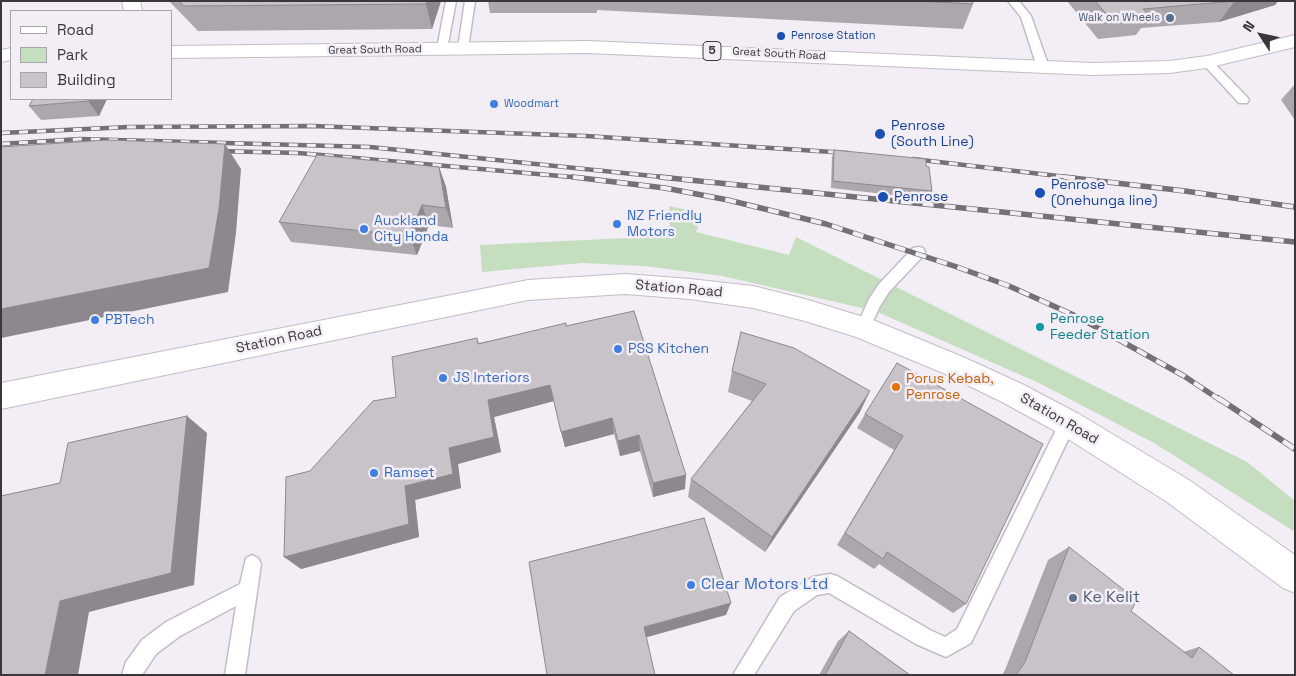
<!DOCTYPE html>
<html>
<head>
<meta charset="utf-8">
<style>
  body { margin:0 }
  #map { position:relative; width:1296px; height:676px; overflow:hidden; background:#f3edf6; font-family:"Space Grotesk",sans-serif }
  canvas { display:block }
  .frame { position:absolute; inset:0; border:2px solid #39373a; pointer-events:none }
  .legend { position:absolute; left:10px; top:10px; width:162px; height:90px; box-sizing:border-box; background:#f3edf6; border:1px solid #a9a4ab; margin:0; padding:6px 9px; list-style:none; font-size:15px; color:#39373a }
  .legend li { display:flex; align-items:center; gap:10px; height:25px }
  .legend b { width:25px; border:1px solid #a9a4ab }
  .north { position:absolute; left:1236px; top:10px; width:50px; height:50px; -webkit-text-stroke:4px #f3edf6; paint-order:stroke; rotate:305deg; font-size:14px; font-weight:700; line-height:20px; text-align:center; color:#39373a }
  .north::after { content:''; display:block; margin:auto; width:18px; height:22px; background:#39373a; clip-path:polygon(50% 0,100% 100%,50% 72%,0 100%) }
</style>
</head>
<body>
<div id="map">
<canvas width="1296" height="676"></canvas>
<div class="frame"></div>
<ul class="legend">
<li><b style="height:6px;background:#fff"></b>Road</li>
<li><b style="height:14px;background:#c4debf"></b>Park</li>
<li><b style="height:14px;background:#c8c2c9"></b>Building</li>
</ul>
<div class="north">N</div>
</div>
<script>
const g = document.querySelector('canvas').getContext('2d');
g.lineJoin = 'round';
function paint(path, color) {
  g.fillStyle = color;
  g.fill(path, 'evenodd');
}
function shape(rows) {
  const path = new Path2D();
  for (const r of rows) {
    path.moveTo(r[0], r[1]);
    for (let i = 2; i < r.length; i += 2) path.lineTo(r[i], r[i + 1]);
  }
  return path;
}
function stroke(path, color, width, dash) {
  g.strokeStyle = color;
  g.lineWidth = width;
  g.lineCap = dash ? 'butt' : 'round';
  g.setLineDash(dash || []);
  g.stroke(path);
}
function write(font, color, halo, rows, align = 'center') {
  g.font = font + ' "Space Grotesk",sans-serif';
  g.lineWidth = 5;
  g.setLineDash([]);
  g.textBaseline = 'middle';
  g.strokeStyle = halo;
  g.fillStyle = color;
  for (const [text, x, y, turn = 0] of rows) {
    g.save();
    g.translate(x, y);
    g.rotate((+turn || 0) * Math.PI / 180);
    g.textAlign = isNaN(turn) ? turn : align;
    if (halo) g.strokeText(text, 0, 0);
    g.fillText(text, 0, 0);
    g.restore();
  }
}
const green = shape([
  [669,206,702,213,696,232,789,255,796,237,1247,462,1295,501,1295,532,1154,443,1039,383,875,311,722,276,644,266,582,263,482,272,480,245,670,236]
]);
const service = shape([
  [446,1,456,1,447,49,442,52,437,49,446,1],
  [465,1,475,1,468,48,463,51,458,48,465,1],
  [1008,1,1019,1,1031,16,1049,67,1047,69,1039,69,1037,67,1021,17,1008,1],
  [1207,59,1211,60,1247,97,1249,100,1247,103,1239,103,1203,64,1201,62,1203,60,1207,59],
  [918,247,923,248,925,252,923,256,889,292,880,306,868,332,863,334,858,332,856,328,869,299,879,284,913,248,918,247],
  [1068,416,1074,418,1076,423,971,643,946,657,916,644,829,593,817,595,794,611,754,675,733,675,780,597,813,577,830,574,837,576,930,630,945,637,957,629,1062,418,1068,416],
  [252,555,258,558,261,564,245,675,225,675,236,606,180,636,156,654,142,675,122,675,126,662,142,640,166,622,240,584,246,558,252,555]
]);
const minor = shape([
  [122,1,140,1,142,11,124,11,122,1]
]);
const secondary = shape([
  [625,274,690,279,753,286,805,299,873,320,963,357,1022,384,1079,414,1189,480,1295,555,1295,593,1283,588,1167,502,1057,432,1002,402,943,373,856,337,805,321,753,308,690,299,625,294,528,300,1,409,1,383,528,280,625,274]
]);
const primary = shape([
  [1295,35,1295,47,1207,68,1169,73,1092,75,588,53,171,58,171,46,588,41,1092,63,1169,61,1207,56,1295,35],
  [11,48,11,60,1,62,1,50,11,48]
]);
const railFar2 = shape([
  [1,133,129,127,312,126,586,136,848,153],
  [1,144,80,139,370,147,672,178],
  [217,151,298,153,583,178],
  [913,159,1075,178]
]);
const railFar1 = shape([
  [573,177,665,188,728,200,826,224,957,267,1009,286,1078,317,1184,376,1220,400],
  [660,177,1295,242],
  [1064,177,1185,191,1295,207]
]);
const rail = shape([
  [1218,398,1295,449]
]);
const wall = shape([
  [169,1,441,1,432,29,198,31],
  [488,1,972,1,973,4,963,29,597,10,597,13,490,13],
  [1067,1,1278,1,1275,5,1219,22,1141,28,1136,35,1098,39],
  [1295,84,1295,120,1281,100],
  [107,99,99,116,41,120,29,106],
  [834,150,926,166,932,191,928,199,831,188,832,157],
  [439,167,446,187,453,228,429,225,417,255,291,242,279,222],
  [566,326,685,489,653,497,640,451,620,456,614,434,565,447,554,401,494,417,501,452,458,464,461,488,415,500,419,537,301,569,310,471,396,397,477,338,479,343],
  [897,363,966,604,953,613,879,564,874,569,837,545,894,450,857,428,865,414],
  [732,371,860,412,765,552,688,497,691,479,752,401,728,392],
  [1069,547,1131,611,1183,652,1199,647,1234,675,1002,675,1005,670,1048,560],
  [849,631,910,675,819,675,838,641]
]);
const shadedWall = shape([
  [427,1,441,1,432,29,426,4],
  [1235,1,1278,1,1275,5,1219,22,1234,2],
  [89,99,107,99,99,116,88,101],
  [225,144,241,169,236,233,228,292,1,338,1,309],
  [439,167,446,187,453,228,446,208],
  [422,205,429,225,417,255,409,236],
  [550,385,554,401,494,417,501,452,458,464,461,488,415,500,419,537,301,569,284,557,405,486,449,448,488,400],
  [870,391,860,412,765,552,772,537],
  [187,416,207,433,194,585,89,612,78,675,45,675,60,601],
  [612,418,614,434,565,447,561,432],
  [639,435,640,451,620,456,618,441],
  [686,475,685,489,653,497,653,483],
  [731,603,726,615,644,638,644,627]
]);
const building = shape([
  [179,1,427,1,426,4,184,6,179,1],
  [918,1,972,1,973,4,918,1],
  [1095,1,1235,1,1143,9,1149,15,1110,18,1095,1],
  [33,99,89,99,88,101,29,106,33,99],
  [107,140,225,144,219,209,209,268,1,309,1,147,107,140],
  [834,150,926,159,926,166,929,167,932,191,833,181,834,150],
  [317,155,439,167,446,208,422,205,409,236,279,222,317,155],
  [634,311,686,475,653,483,639,435,618,441,612,418,561,432,550,385,488,400,494,437,449,448,453,474,405,486,409,524,284,557,286,477,310,471,373,401,396,397,392,357,477,338,478,344,566,323,566,326,634,311],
  [741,332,794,348,870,391,772,537,691,479,766,384,732,371,741,332],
  [897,363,1043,444,966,604,887,552,883,559,845,533,903,436,865,414,897,363],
  [187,416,171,573,60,601,45,675,1,675,1,496,60,483,68,443,187,416],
  [704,518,731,603,644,627,655,675,547,675,529,562,704,518],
  [1069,547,1137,600,1131,611,1192,658,1199,647,1234,675,1016,675,1025,662,1069,547],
  [849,631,910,675,825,675,849,631]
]);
const markers = [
  [1170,18,5,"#5c6f8a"],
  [781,36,5,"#1a4fb4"],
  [494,104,5,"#3f7fe0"],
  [880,134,6,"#1a4fb4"],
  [1040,193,6,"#1a4fb4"],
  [883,197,6,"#1a4fb4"],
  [617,224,5,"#3f7fe0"],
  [364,229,5,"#3f7fe0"],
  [95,320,5,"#3f7fe0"],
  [1040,327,5,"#0f9aa8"],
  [618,349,5,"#3f7fe0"],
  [443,378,5,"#3f7fe0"],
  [896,387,5,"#e8710a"],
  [374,473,5,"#3f7fe0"],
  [691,585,5,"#3f7fe0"],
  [1073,598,5,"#5c6f8a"]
];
const farServicenames = [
  ["Walk on Wheels",1160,18]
];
const farTransitnames = [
  ["Penrose Station",791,36]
];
const farStreetnames = [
  ["Great South Road",375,50,-1],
  ["Great South Road",779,54,3]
];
const farShopnames = [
  ["Woodmart",504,104]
];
const shields = [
  [712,51,18]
];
const shieldNames = [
  ["5",712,51]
];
const transitNames = [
  ["Penrose",891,126],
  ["(South Line)",891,142],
  ["Penrose",1051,185],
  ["(Onehunga line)",1051,201],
  ["Penrose",894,197]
];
const shopNames = [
  ["NZ Friendly",627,216],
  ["Motors",627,232],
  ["Auckland",374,221],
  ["City Honda",374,237],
  ["PBTech",105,320],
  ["PSS Kitchen",628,349],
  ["JS Interiors",453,378],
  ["Ramset",384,473]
];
const streetNames = [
  ["Station Road",679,289,5],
  ["Station Road",279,340,-12],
  ["Station Road",1059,419,30]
];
const cultureNames = [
  ["Penrose",1050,319],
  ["Feeder Station",1050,335]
];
const foodNames = [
  ["Porus Kebab,",906,379],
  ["Penrose",906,395]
];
const nearShopnames = [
  ["Clear Motors Ltd",701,585]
];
const nearServicenames = [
  ["Ke Kelit",1083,598]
];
paint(green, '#c4debf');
stroke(service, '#c2bdc5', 3);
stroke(minor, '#c2bdc5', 2);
stroke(secondary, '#c2bdc5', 2);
stroke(primary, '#c2bdc5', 2);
paint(service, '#fff');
paint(minor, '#fff');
paint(secondary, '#fff');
paint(primary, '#fff');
stroke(railFar2, '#747175', 4.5);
stroke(railFar1, '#747175', 5.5);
stroke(rail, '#747175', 6);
stroke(railFar2, '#f3edf6', 3, [9]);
stroke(railFar1, '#f3edf6', 4, [11]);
stroke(rail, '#f3edf6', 4.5, [13]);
paint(wall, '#aca7ad');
paint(shadedWall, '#8c888d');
paint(building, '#c8c2c9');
stroke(building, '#8c888d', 1);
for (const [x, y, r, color] of markers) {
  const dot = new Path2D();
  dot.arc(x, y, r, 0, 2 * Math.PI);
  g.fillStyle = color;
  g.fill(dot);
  stroke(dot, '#f3edf6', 2);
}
write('11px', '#4e5e75', '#f3edf6', farServicenames, 'right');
write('11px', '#164399', '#f3edf6', farTransitnames, 'left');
write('11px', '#39373a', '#f3edf6', farStreetnames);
write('11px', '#366cbe', '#f3edf6', farShopnames, 'left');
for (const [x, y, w] of shields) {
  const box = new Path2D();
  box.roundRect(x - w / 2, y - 9.5, w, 19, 4);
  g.fillStyle = '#f3edf6';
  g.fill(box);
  stroke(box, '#39373a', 1);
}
write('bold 12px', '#39373a', null, shieldNames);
write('14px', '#164399', '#f3edf6', transitNames, 'left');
write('14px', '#366cbe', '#f3edf6', shopNames, 'left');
write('14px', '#39373a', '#f3edf6', streetNames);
write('14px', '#0d838f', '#f3edf6', cultureNames, 'left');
write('14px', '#c56008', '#f3edf6', foodNames, 'left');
write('16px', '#366cbe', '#f3edf6', nearShopnames, 'left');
write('16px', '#4e5e75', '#f3edf6', nearServicenames, 'left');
</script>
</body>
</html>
